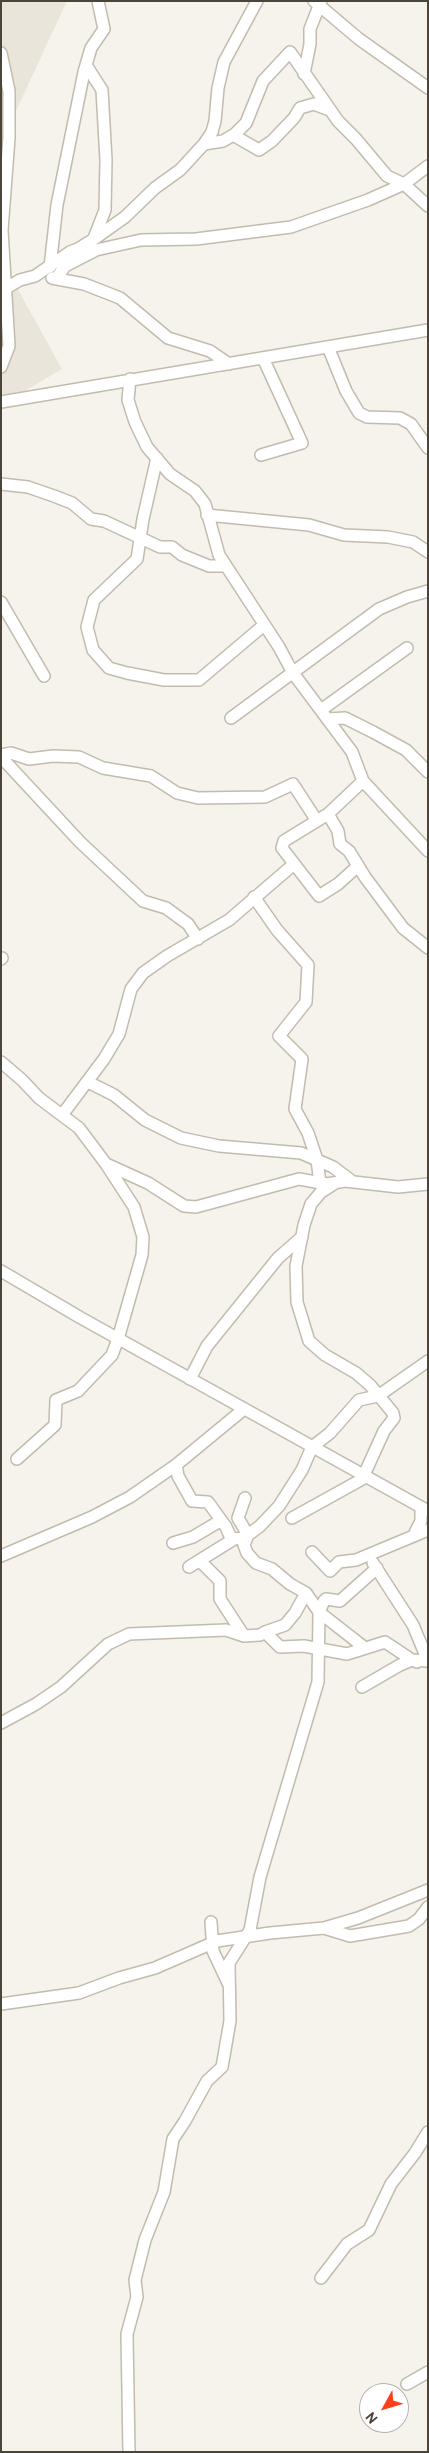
<!DOCTYPE html>
<html>
<head>
<meta charset="utf-8">
<style>
  body { margin:0 }
  #map { position:relative; width:429px; height:2453px; overflow:hidden; background:#f6f3ec; font-family:Overpass,sans-serif }
  canvas { display:block }
  .frame { position:absolute; inset:0; border:2px solid #4b4439; pointer-events:none }
  .north { position:absolute; left:359px; top:2383px; width:50px; height:50px; box-sizing:border-box; background:#fff; border:1px solid #b7b4b0; border-radius:50%; rotate:231deg; font-size:14px; font-weight:700; line-height:20px; text-align:center; color:#4b4439 }
  .north::after { content:''; display:block; margin:auto; width:18px; height:22px; background:#fc3f1d; clip-path:polygon(50% 0,100% 100%,50% 72%,0 100%) }
</style>
</head>
<body>
<div id="map">
<canvas width="429" height="2453"></canvas>
<div class="frame"></div>
<div class="north">N</div>
</div>
<script>
const g = document.querySelector('canvas').getContext('2d');
g.lineJoin = 'round';
function paint(path, color) {
  g.fillStyle = color;
  g.fill(path, 'evenodd');
}
function shape(rows) {
  const path = new Path2D();
  for (const r of rows) {
    path.moveTo(r[0], r[1]);
    for (let i = 2; i < r.length; i += 2) path.lineTo(r[i], r[i + 1]);
  }
  return path;
}
function stroke(path, color, width, dash) {
  g.strokeStyle = color;
  g.lineWidth = width;
  g.lineCap = dash ? 'butt' : 'round';
  g.setLineDash(dash || []);
  g.stroke(path);
}
const residential = shape([
  [1,1,67,1,1,143],
  [1,259,62,369,1,405]
]);
const minor = shape([
  [314,1,359,39,428,88],
  [1,53,9,91,9,138,2,230,9,346,1,367],
  [86,65,102,90,106,160,105,210,94,238],
  [304,74,310,44,310,29,321,1],
  [233,135,259,150,272,141,294,118,300,108,314,104,327,109],
  [204,144,223,141,235,134,246,123,263,81,290,52,338,121,356,139,387,176,404,184,428,206],
  [50,267,57,205,84,72,91,48,104,29,98,1],
  [52,278,84,284,120,298,168,338,210,351,229,364],
  [56,279,65,266,96,250,141,240,196,239,291,227,368,200,404,184,428,166],
  [1,291,20,280,35,276,70,252,78,249,94,239,125,217,155,188,180,170,204,144,212,132,215,121,218,88,224,62,257,1],
  [328,347,346,391,359,413,367,417,400,418,411,424,428,448],
  [130,379,128,400,135,422,147,447,170,474,195,491,205,504,219,555,279,647,293,673,352,752,363,781,428,851],
  [1,402,428,330],
  [261,455,302,443,263,358],
  [157,458,143,519,137,559,94,600,87,627,93,650,109,668,127,673,164,680,199,680,264,625],
  [1,484,28,487,54,496,72,503,91,519,104,521,160,547,172,547,182,555,209,566,225,566],
  [207,515,309,525,344,535,388,537,413,542,428,552],
  [1,602,44,676],
  [321,710,407,648],
  [231,718,379,609,407,597,428,591],
  [327,719,345,718,373,732,406,750,428,772],
  [1,755,11,753,29,759,53,756,79,757,103,768,151,776,177,793,198,798,265,797,293,784,317,821],
  [1,757,80,842,143,901,166,908,188,924,198,939],
  [328,814,338,831,340,844,349,851,365,877,403,928,428,948],
  [358,866,338,884,319,896,282,848,284,841,328,814,363,781],
  [254,897,277,930,308,965,306,1002,279,1036,302,1059,295,1109,308,1133,317,1160,320,1183],
  [1,959,2,958],
  [1,1062,22,1080,39,1098,79,1128,106,1164,148,1183,184,1206,196,1207,299,1179,327,1184,345,1181,398,1187,428,1184],
  [88,1082,114,1095,145,1120,181,1138,219,1146,301,1153,333,1167,353,1182],
  [62,1115,104,1059,119,1034,131,989,143,973,167,956,229,920,294,864],
  [335,1183,321,1192,311,1204,304,1225,296,1266,297,1302,309,1341,325,1355,356,1373,370,1385,393,1413,394,1418,384,1431,364,1475],
  [1,1271,81,1318,428,1511],
  [190,1379,207,1346,278,1258,302,1237],
  [17,1459,55,1425,56,1400,78,1391,112,1355,118,1339,142,1255,143,1237,134,1207,106,1164],
  [176,1465,178,1476,192,1501,208,1502,226,1527,230,1536,234,1539],
  [245,1498,238,1518,248,1535,244,1545,247,1553,256,1563,272,1569,290,1584,306,1593,319,1612,365,1648],
  [292,1518,366,1477],
  [414,1535,421,1521,421,1507],
  [173,1543,193,1537,220,1521],
  [312,1552,330,1571,339,1562,356,1560,428,1530],
  [1,1556,92,1517,130,1497,176,1465,244,1409],
  [200,1561,220,1581,220,1599,244,1636,260,1635,265,1632,280,1647,304,1646,347,1654,385,1642,412,1660,428,1661],
  [373,1563,413,1625,428,1661],
  [189,1567,234,1539,244,1538,260,1526,279,1506,302,1470,312,1447,330,1433,359,1400,378,1396,428,1361],
  [265,1632,285,1625,295,1613,306,1593],
  [362,1687,400,1665,412,1660,417,1662],
  [1,1723,36,1704,61,1687,108,1644,129,1634,226,1630,244,1636],
  [211,1922,213,1951,228,1983],
  [324,1928,358,1918,428,1890],
  [1,2004,79,1993,119,1978,155,1968,217,1941,270,1933,324,1928,350,1936,409,1926,419,1919,428,1907],
  [321,2278,347,2244,369,2230,391,2184,415,2153,428,2132],
  [407,2384,428,2372],
  [129,2452,127,2334,137,2297,135,2280,145,2240,164,2192,173,2139,185,2121,207,2081,222,2067,230,2021,229,1963,250,1930,260,1877,318,1682,319,1612,324,1601,326,1599,340,1601,377,1568]
]);
paint(residential, '#eae5da');
stroke(minor, '#c2bbae', 14);
stroke(minor, '#fff', 11);
</script>
</body>
</html>
